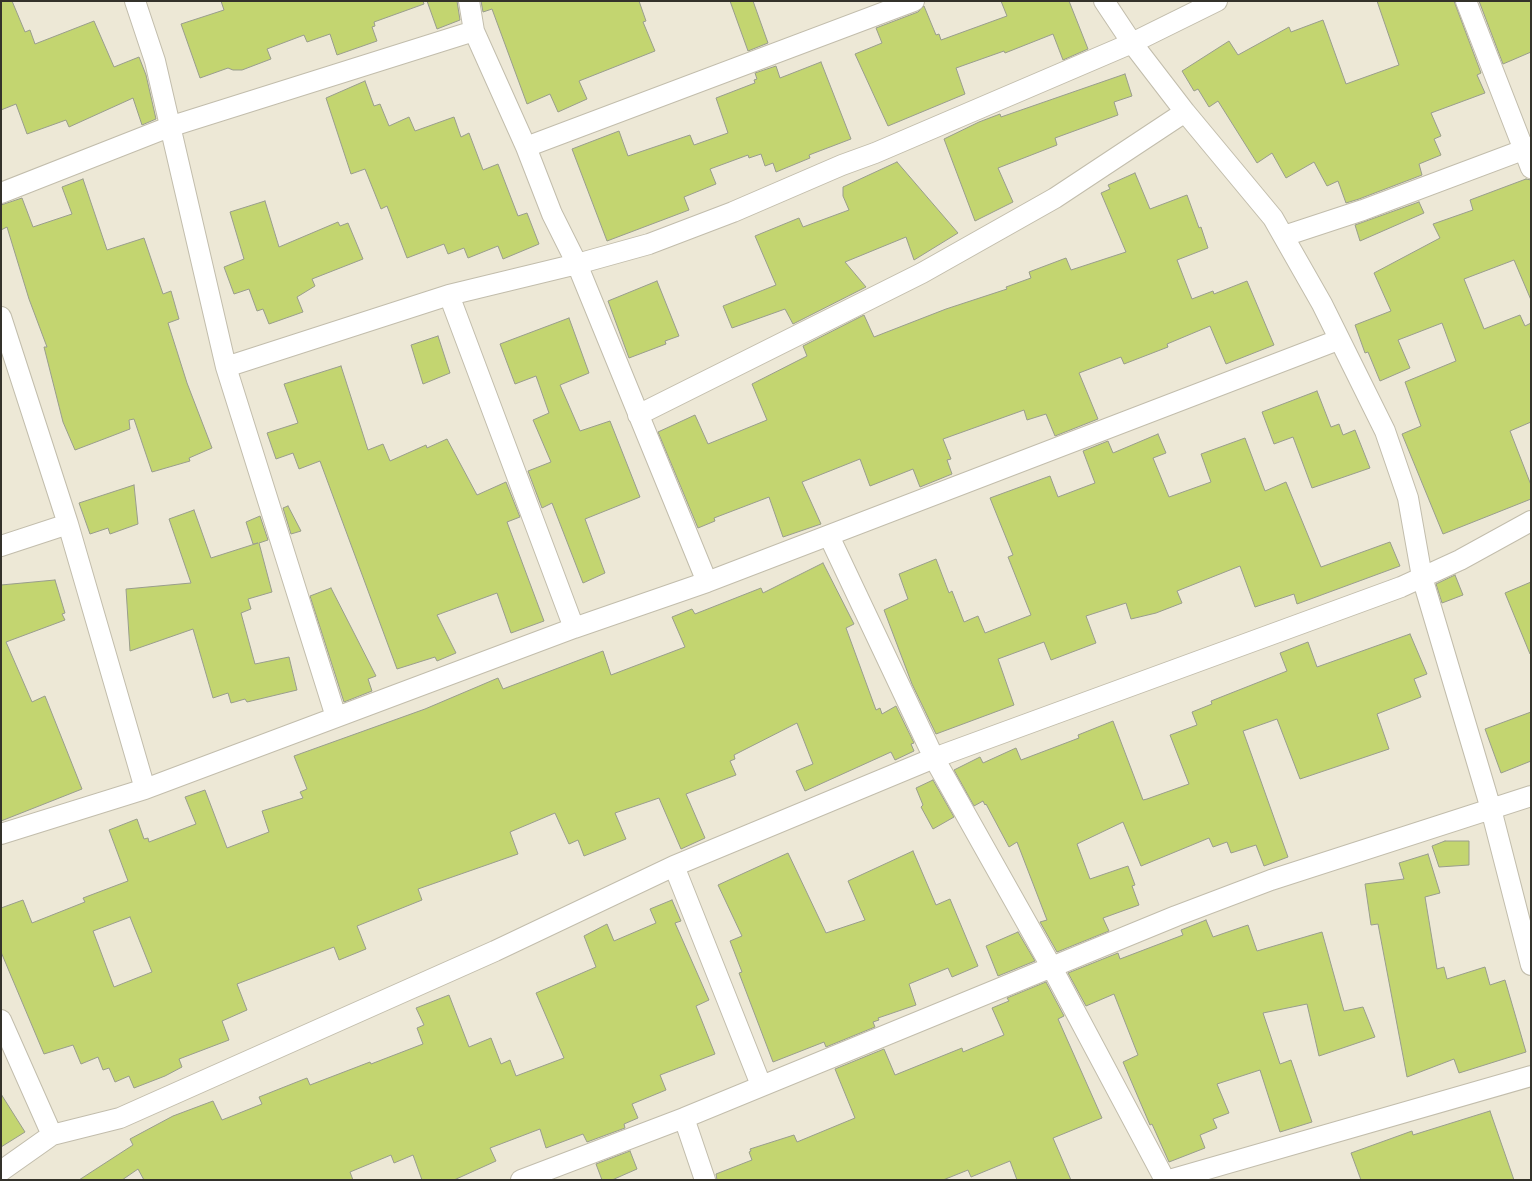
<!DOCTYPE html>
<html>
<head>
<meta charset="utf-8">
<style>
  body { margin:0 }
  #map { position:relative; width:1532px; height:1181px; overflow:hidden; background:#ede8d6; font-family:Raleway,sans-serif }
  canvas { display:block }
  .frame { position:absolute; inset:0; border:2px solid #34322b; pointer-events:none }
</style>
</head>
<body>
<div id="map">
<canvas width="1532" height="1181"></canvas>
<div class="frame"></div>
</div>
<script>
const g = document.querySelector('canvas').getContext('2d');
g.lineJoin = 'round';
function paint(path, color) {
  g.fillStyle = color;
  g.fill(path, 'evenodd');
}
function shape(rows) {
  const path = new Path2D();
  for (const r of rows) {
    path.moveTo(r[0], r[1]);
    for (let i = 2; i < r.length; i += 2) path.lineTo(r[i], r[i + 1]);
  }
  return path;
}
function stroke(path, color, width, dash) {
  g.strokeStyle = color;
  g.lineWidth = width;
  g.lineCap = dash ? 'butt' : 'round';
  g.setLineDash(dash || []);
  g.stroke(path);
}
const building = shape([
  [1,1,12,1,25,32,30,30,35,44,94,21,114,67,139,57,146,75,156,119,142,125,133,98,69,127,66,120,27,134,16,104,1,110,1,1],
  [221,1,423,1,424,4,374,22,375,26,372,27,377,41,337,55,330,34,307,42,304,35,267,49,271,59,242,70,233,70,228,68,200,78,181,24,224,10,221,1],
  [427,1,457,1,460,20,437,29,427,1],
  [481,1,639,1,646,21,643,22,655,51,579,81,587,99,558,112,550,94,527,104,492,9,483,12,481,1],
  [730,1,753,1,768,43,748,51,730,1],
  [1001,1,1069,1,1088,49,1063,60,1053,34,1005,53,1004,51,956,68,965,94,888,126,855,54,882,43,876,28,918,12,924,6,936,35,939,34,941,40,1007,16,1001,1],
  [1377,1,1454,1,1481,73,1477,75,1485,93,1431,113,1441,136,1434,139,1441,155,1419,164,1422,175,1359,199,1346,203,1338,181,1327,186,1314,162,1286,178,1272,153,1257,163,1218,101,1209,107,1198,89,1194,91,1182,71,1229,41,1238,55,1289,27,1291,32,1323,20,1346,84,1399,65,1377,1],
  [1479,1,1531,1,1531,52,1503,64,1479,1],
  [821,62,851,139,809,155,810,158,776,172,773,163,765,166,761,154,749,158,748,155,710,169,716,184,684,197,689,210,607,241,572,149,619,131,628,156,690,135,694,145,728,133,716,98,755,83,754,80,757,79,755,73,776,66,780,78,821,62],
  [1125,74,1132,96,1114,102,1118,115,1055,138,1057,145,998,168,1013,202,975,221,944,139,979,122,1000,114,1001,117,1125,74],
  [365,81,374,106,380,104,389,126,409,117,415,131,454,117,461,137,469,133,483,170,498,164,518,216,527,213,539,244,503,259,498,246,468,258,464,248,448,254,444,244,407,258,387,206,381,209,365,169,351,174,326,98,365,81],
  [897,162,958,233,914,260,906,237,845,262,866,287,793,324,785,309,732,328,723,306,776,285,755,236,799,218,803,227,849,210,843,196,843,187,897,162],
  [1135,173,1150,209,1187,195,1199,228,1201,227,1208,248,1177,260,1192,299,1213,291,1214,294,1247,281,1274,345,1226,364,1210,326,1167,344,1168,347,1124,364,1121,357,1079,373,1098,419,1055,436,1046,414,1027,420,1024,410,943,439,951,459,947,460,952,474,920,487,913,469,870,486,860,459,802,482,821,524,783,537,769,497,714,518,715,521,698,528,658,432,695,415,708,444,767,420,752,384,807,356,803,346,864,315,874,337,946,309,1007,289,1006,287,1031,278,1029,272,1066,258,1071,270,1126,252,1101,193,1110,189,1108,185,1135,173],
  [83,179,107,250,144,238,163,294,171,291,179,319,168,323,187,383,212,448,189,458,190,461,152,472,134,419,129,420,130,429,75,450,63,422,44,347,47,347,29,299,7,227,1,230,1,205,22,198,33,227,72,214,62,187,83,179],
  [1526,179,1531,180,1531,300,1514,260,1464,279,1484,329,1520,315,1525,326,1531,323,1531,422,1510,431,1531,485,1531,499,1443,534,1402,434,1421,426,1405,382,1456,361,1442,323,1398,340,1410,368,1380,381,1368,352,1365,353,1355,325,1391,311,1374,273,1440,238,1433,224,1473,210,1470,200,1526,179],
  [265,201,279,247,338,222,340,226,348,223,363,259,312,279,315,286,297,297,303,312,269,324,263,309,257,311,249,289,234,294,224,267,244,259,230,212,265,201],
  [1419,202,1424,213,1360,241,1355,225,1419,202],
  [657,281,679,336,665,341,666,344,629,358,608,301,657,281],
  [569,318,589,373,560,385,580,431,610,421,640,497,585,519,605,573,583,583,552,503,542,508,528,471,551,462,533,420,549,413,536,376,515,384,500,344,569,318],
  [438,336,450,373,423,384,411,345,438,336],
  [341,366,368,450,383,444,390,461,426,445,427,448,447,439,477,495,506,482,520,517,507,522,544,621,511,633,497,593,437,615,456,653,437,661,435,657,397,669,320,461,299,469,293,453,276,459,267,433,298,423,284,384,341,366],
  [1317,391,1331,427,1339,424,1343,435,1355,430,1370,468,1312,488,1293,437,1274,444,1262,412,1317,391],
  [1158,434,1166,453,1153,458,1169,497,1211,482,1201,454,1245,438,1265,491,1286,482,1321,567,1390,542,1400,566,1297,604,1294,594,1255,607,1240,566,1177,591,1182,603,1156,613,1131,619,1126,603,1086,616,1096,643,1051,660,1044,642,998,659,1014,705,936,734,912,684,884,610,908,599,899,574,936,559,949,593,952,591,964,622,978,616,985,633,1031,615,1008,557,1013,555,990,498,1050,476,1058,497,1095,483,1083,451,1108,441,1113,453,1158,434],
  [134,485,138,524,110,534,108,528,90,534,79,503,134,485],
  [288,506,301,531,291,534,283,508,288,506],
  [194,510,211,558,258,543,253,544,246,522,260,516,268,540,259,543,272,592,248,599,251,609,241,613,255,664,289,657,297,690,247,702,245,699,231,703,228,693,213,698,193,629,130,651,126,589,191,583,169,519,194,510],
  [823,563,854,624,846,628,876,710,880,708,882,714,896,706,914,743,911,744,914,751,895,760,891,752,805,791,796,771,813,764,797,723,734,755,735,759,730,761,736,775,686,794,705,838,681,849,659,798,615,813,626,839,584,856,578,840,569,844,555,813,510,832,518,854,418,889,422,900,357,926,366,949,339,960,334,947,237,984,247,1010,222,1021,229,1040,179,1059,182,1067,165,1076,134,1088,129,1076,115,1082,109,1068,103,1070,98,1057,81,1064,73,1045,44,1054,1,952,1,908,23,900,32,923,85,902,83,898,128,881,109,830,137,819,144,839,148,838,149,842,196,824,185,797,205,790,227,848,269,832,262,811,303,798,300,792,307,789,294,756,425,709,498,678,503,689,603,651,611,675,685,647,672,617,692,609,695,614,761,588,763,593,823,563],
  [130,917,152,972,114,987,93,931,130,917],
  [1455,575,1463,595,1442,603,1436,584,1455,575],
  [55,580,65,613,62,614,65,620,6,642,32,702,45,696,82,789,1,821,1,585,55,580],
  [1531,582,1531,654,1530,654,1505,593,1531,582],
  [331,588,376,676,368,679,372,691,344,702,310,596,331,588],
  [1410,634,1427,674,1414,679,1421,697,1377,714,1389,749,1300,779,1277,719,1243,731,1288,857,1264,866,1256,845,1231,853,1227,842,1213,847,1209,838,1141,866,1123,822,1077,844,1090,879,1128,866,1135,885,1132,886,1139,905,1103,918,1109,931,1057,952,1040,922,1047,920,1017,842,1009,847,986,804,985,805,983,801,974,806,954,770,980,757,983,763,1016,748,1021,760,1079,738,1078,735,1113,721,1143,800,1147,799,1189,784,1170,735,1197,725,1192,712,1212,704,1211,701,1287,671,1280,653,1308,642,1317,667,1410,634],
  [1531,712,1531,761,1501,773,1485,729,1531,712],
  [933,780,954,817,933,829,921,807,923,805,916,788,933,780],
  [1445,841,1469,841,1469,865,1439,867,1432,846,1445,841],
  [913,851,936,905,950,899,978,966,952,977,948,968,909,984,916,1005,878,1018,879,1020,873,1022,875,1027,826,1047,824,1042,773,1062,739,973,742,972,730,941,742,936,718,885,788,853,826,933,865,920,848,881,913,851],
  [1428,854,1440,893,1425,897,1437,969,1444,967,1447,979,1485,967,1490,985,1505,980,1526,1052,1459,1073,1454,1059,1407,1077,1378,924,1371,925,1365,884,1404,879,1399,863,1428,854],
  [672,900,681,921,675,923,709,1000,696,1006,715,1054,660,1075,666,1090,632,1104,638,1118,624,1124,625,1128,587,1142,583,1134,546,1148,540,1129,490,1148,496,1161,454,1180,422,1180,413,1155,394,1163,391,1155,350,1172,353,1180,144,1180,138,1169,122,1180,79,1180,133,1145,130,1139,173,1116,213,1101,222,1120,262,1104,259,1097,307,1078,310,1085,370,1062,371,1064,423,1044,417,1028,424,1025,416,1008,449,995,469,1047,491,1038,501,1064,510,1060,516,1076,564,1058,536,993,596,967,584,936,607,924,614,941,656,923,650,909,672,900],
  [1206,920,1213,937,1248,925,1257,951,1322,932,1344,1011,1363,1007,1375,1037,1319,1056,1307,1004,1263,1013,1280,1064,1291,1060,1312,1122,1280,1132,1260,1070,1217,1084,1229,1113,1213,1119,1217,1128,1200,1135,1205,1148,1169,1162,1152,1124,1150,1125,1123,1062,1138,1055,1114,994,1086,1006,1068,973,1118,953,1120,959,1183,935,1181,930,1206,920],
  [1018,932,1035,961,998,976,986,946,1018,932],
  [1046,982,1064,1016,1058,1019,1102,1118,1053,1138,1071,1180,1017,1180,1010,1161,971,1177,968,1170,943,1180,717,1180,716,1174,752,1160,749,1152,751,1151,750,1149,794,1135,797,1142,855,1118,835,1069,884,1049,895,1075,962,1048,963,1052,1004,1035,992,1008,1009,1001,1007,998,1046,982],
  [1,1094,25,1132,1,1147,1,1094],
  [1490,1111,1514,1180,1361,1180,1351,1153,1412,1131,1413,1135,1490,1111],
  [630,1151,637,1169,612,1180,602,1180,596,1164,630,1151]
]);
const minor = shape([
  [135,1,155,61,226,367,336,717],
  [469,1,474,31,526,147,552,214,577,264,707,582],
  [1104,1,1132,43,1185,112,1273,218,1322,304,1385,431,1408,498,1422,577,1491,809,1531,965],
  [1466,1,1531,168],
  [526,147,914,1],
  [1,193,169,127,474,31],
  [1284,236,1363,210,1531,147],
  [449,295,574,628],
  [1,317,68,524,145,789],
  [226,367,449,295,577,264,649,244,733,212,842,165,875,153,1132,43,1217,1],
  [638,415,922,273,1055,198,1185,112],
  [829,536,934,758,1051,966,1165,1180],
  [1,546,68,524],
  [1,834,145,789,574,628,707,582,1338,340],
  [674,866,761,1085],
  [1,1020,52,1135],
  [684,1118,705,1180],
  [1,1171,52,1135,120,1118,495,951,674,866,934,758,1401,587,1460,560,1531,521],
  [521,1180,684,1118,1176,916,1271,880,1531,796],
  [1169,1180,1531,1076]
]);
paint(building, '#c3d570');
stroke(building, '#999d8c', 1);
stroke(minor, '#c2bdac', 22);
stroke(minor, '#fff', 20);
</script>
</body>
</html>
